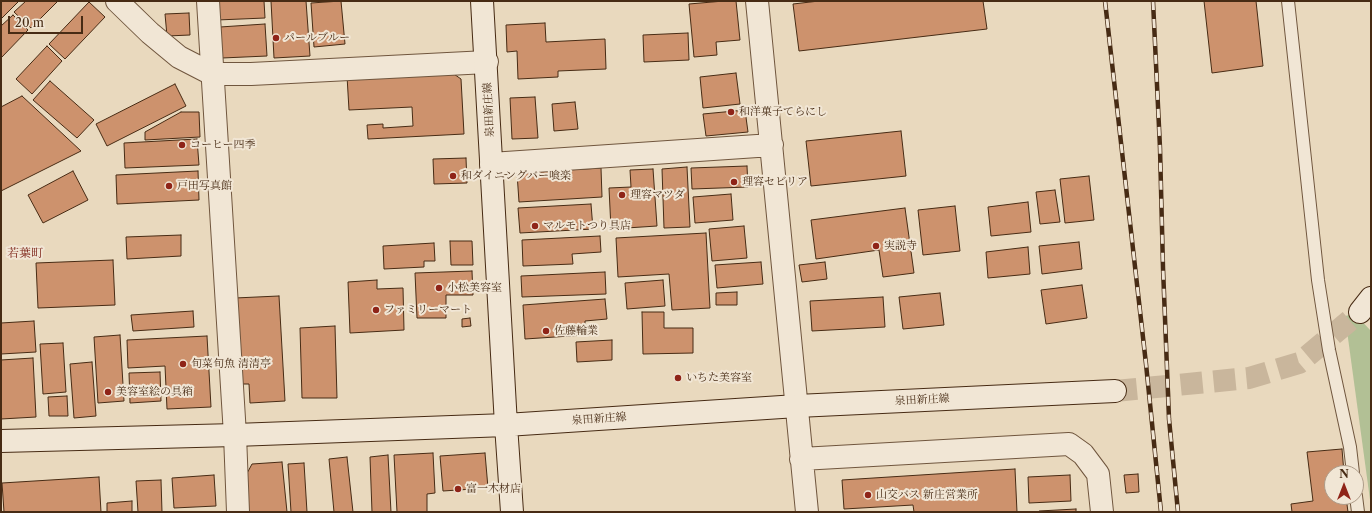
<!DOCTYPE html>
<html>
<head>
<meta charset="utf-8">
<style>
  body { margin:0 }
  #map { position:relative; width:1372px; height:513px; overflow:hidden; background:#e9d9be; font-family:"Libre Caslon Text",serif }
  canvas { display:block }
  .frame { position:absolute; inset:0; border:2px solid #472b14; pointer-events:none }
  .north { position:absolute; left:1324px; top:465px; width:40px; height:40px; box-sizing:border-box; background:#f1e6d5; border:1px solid #ad9b88; border-radius:50%; rotate:0deg; font-size:11px; font-weight:700; line-height:16px; text-align:center; color:#472b14 }
  .north::after { content:''; display:block; margin:auto; width:14px; height:18px; background:#8f2418; clip-path:polygon(50% 0,100% 100%,50% 72%,0 100%) }
  .scale { position:absolute; left:8px; top:16px; width:75px; height:18px; box-sizing:border-box; border:2px solid #472b14; border-top:0; padding-left:5px; font-size:12px; line-height:14px; white-space:nowrap; color:#472b14; -webkit-text-stroke:3px #f1e6d5; paint-order:stroke }
</style>
</head>
<body>
<div id="map">
<canvas width="1372" height="513"></canvas>
<div class="frame"></div>
<div class="north">N</div>
<div class="scale">20 m</div>
</div>
<script>
const g = document.querySelector('canvas').getContext('2d');
g.lineJoin = 'round';
function paint(path, color) {
  g.fillStyle = color;
  g.fill(path, 'evenodd');
}
function shape(rows) {
  const path = new Path2D();
  for (const r of rows) {
    path.moveTo(r[0], r[1]);
    for (let i = 2; i < r.length; i += 2) path.lineTo(r[i], r[i + 1]);
  }
  return path;
}
function stroke(path, color, width, dash) {
  g.strokeStyle = color;
  g.lineWidth = width;
  g.lineCap = dash ? 'butt' : 'round';
  g.setLineDash(dash || []);
  g.stroke(path);
}
function write(font, color, halo, rows, align = 'center') {
  g.font = font + ' "Libre Caslon Text","Noto Serif JP",serif';
  g.lineWidth = 4;
  g.setLineDash([]);
  g.textBaseline = 'middle';
  g.strokeStyle = halo;
  g.fillStyle = color;
  for (const [text, x, y, turn = 0] of rows) {
    g.save();
    g.translate(x, y);
    g.rotate((+turn || 0) * Math.PI / 180);
    g.textAlign = isNaN(turn) ? turn : align;
    if (halo) g.strokeText(text, 0, 0);
    g.fillText(text, 0, 0);
    g.restore();
  }
}
const green = shape([
  [1355,314,1371,331,1371,507,1345,316]
]);
const building = shape([
  [1,1,19,1,1,19,1,1],
  [26,1,58,1,31,28,14,12,26,1],
  [216,1,264,1,265,18,217,20,216,1],
  [271,1,306,1,310,56,274,58,271,1],
  [341,1,345,44,314,47,311,3,341,1],
  [724,1,736,1,740,40,716,42,717,55,694,57,689,4,724,1],
  [819,1,983,1,987,29,799,51,793,4,819,1],
  [1204,1,1256,1,1263,66,1212,73,1204,1],
  [89,2,105,17,65,59,49,44,89,2],
  [189,13,190,35,167,36,165,14,189,13],
  [13,15,28,30,1,58,1,26,13,15],
  [545,23,546,42,605,39,606,69,558,71,558,77,518,79,517,51,507,52,506,25,545,23],
  [265,24,267,56,222,58,220,27,265,24],
  [688,33,689,60,644,62,643,35,688,33],
  [47,46,62,61,32,94,16,79,47,46],
  [451,72,461,79,464,134,368,139,367,125,383,124,383,128,413,126,412,107,349,110,347,76,451,72],
  [736,73,740,104,703,108,700,77,736,73],
  [50,81,94,120,77,138,33,100,50,81],
  [175,84,186,106,107,146,96,124,175,84],
  [22,96,81,151,1,191,1,107,22,96],
  [535,97,538,138,512,139,510,98,535,97],
  [575,102,578,129,554,131,552,104,575,102],
  [745,110,748,132,706,136,703,114,745,110],
  [181,112,199,112,200,137,145,140,145,132,181,112],
  [901,131,906,176,811,186,806,141,901,131],
  [197,139,199,165,125,168,124,143,197,139],
  [466,158,467,183,434,184,433,159,466,158],
  [747,166,748,187,692,189,691,168,747,166],
  [687,167,690,227,664,228,662,169,687,167],
  [601,168,602,197,519,202,517,173,601,168],
  [653,169,657,226,611,229,609,188,631,187,630,170,653,169],
  [73,171,88,200,43,223,28,195,73,171],
  [198,171,199,200,117,204,116,175,198,171],
  [1089,176,1094,220,1065,223,1060,179,1089,176],
  [1055,190,1060,222,1040,224,1036,192,1055,190],
  [731,194,733,220,695,223,693,197,731,194],
  [1028,202,1031,232,991,236,988,207,1028,202],
  [591,204,593,229,520,233,518,208,591,204],
  [955,206,960,251,923,255,918,210,955,206],
  [905,208,914,273,883,277,879,250,816,259,811,220,905,208],
  [744,226,747,258,712,261,709,229,744,226],
  [706,233,710,308,672,310,669,274,618,277,616,238,706,233],
  [181,235,181,256,127,259,126,237,181,235],
  [600,236,601,252,572,254,573,264,523,266,522,240,600,236],
  [450,241,472,241,473,265,451,265,450,241],
  [1079,242,1082,269,1042,274,1039,246,1079,242],
  [434,243,435,261,424,261,424,267,384,269,383,246,434,243],
  [1028,247,1030,274,988,278,986,252,1028,247],
  [113,260,115,305,38,308,36,263,113,260],
  [761,262,763,284,717,288,715,265,761,262],
  [825,262,827,279,802,282,799,265,825,262],
  [472,271,473,295,446,295,446,318,417,318,415,273,472,271],
  [605,272,606,294,522,297,521,276,605,272],
  [377,280,377,289,403,288,404,330,350,333,348,282,377,280],
  [663,280,665,306,627,309,625,283,663,280],
  [1082,285,1087,318,1046,324,1041,290,1082,285],
  [737,292,737,305,716,305,716,293,737,292],
  [940,293,944,325,903,329,899,297,940,293],
  [279,296,285,401,250,403,249,384,239,384,235,298,279,296],
  [883,297,885,327,812,331,810,301,883,297],
  [605,299,607,319,585,321,585,335,525,339,523,305,605,299],
  [193,311,194,327,133,331,131,315,193,311],
  [642,312,664,312,664,328,693,328,693,353,643,354,642,312],
  [470,318,471,326,462,327,462,319,470,318],
  [34,321,36,352,1,354,1,323,34,321],
  [335,326,337,398,302,398,300,328,335,326],
  [120,335,124,401,98,403,94,337,120,335],
  [207,336,211,407,167,409,165,366,128,368,127,340,207,336],
  [612,340,612,360,577,362,576,342,612,340],
  [63,343,66,392,43,394,40,344,63,343],
  [33,358,36,417,1,419,1,360,33,358],
  [92,362,96,416,74,418,70,364,92,362],
  [160,372,161,401,130,403,129,373,160,372],
  [67,396,68,416,49,416,48,397,67,396],
  [1342,449,1344,473,1332,473,1332,497,1346,497,1348,512,1292,512,1291,504,1313,501,1307,452,1342,449],
  [433,453,435,493,427,494,427,512,397,512,394,455,433,453],
  [485,453,488,488,443,491,440,456,485,453],
  [388,455,391,512,372,512,370,457,388,455],
  [347,457,353,512,334,512,329,459,347,457],
  [282,462,287,512,247,512,244,479,252,464,282,462],
  [304,463,307,512,291,512,288,464,304,463],
  [1015,469,1017,512,914,512,913,505,844,509,842,480,1015,469],
  [1138,474,1139,492,1126,493,1124,475,1138,474],
  [214,475,216,506,174,508,172,478,214,475],
  [1070,475,1071,501,1029,503,1028,477,1070,475],
  [99,477,101,512,4,512,2,483,99,477],
  [161,480,162,512,138,512,136,481,161,480],
  [132,501,132,512,107,512,107,503,132,501],
  [1076,509,1076,512,1039,512,1039,511,1076,509]
]);
const secondaryTunnel = shape([
  [1115,391,1249,378,1299,363,1360,312]
]);
const lane = shape([
  [1288,1,1318,280,1329,350,1350,447,1353,473],
  [1356,496,1358,512]
]);
const street = shape([
  [117,1,150,33,179,57,212,74,251,74,487,62],
  [208,1,235,435,238,512],
  [757,1,807,512],
  [491,164,772,145],
  [801,459,1069,444,1083,454,1098,474,1102,512]
]);
const secondary = shape([
  [482,1,506,425,797,406,1115,391],
  [1360,312,1371,298],
  [1,441,235,435,506,425,512,512]
]);
const rail = shape([
  [1105,1,1146,364,1161,512],
  [1153,1,1160,148,1163,268,1169,419,1178,512]
]);
const markers = [
  [276,38,4,"#8f2418"],
  [731,112,4,"#8f2418"],
  [182,145,4,"#8f2418"],
  [453,176,4,"#8f2418"],
  [734,182,4,"#8f2418"],
  [169,186,4,"#8f2418"],
  [622,195,4,"#8f2418"],
  [535,226,4,"#8f2418"],
  [876,246,4,"#8f2418"],
  [439,288,4,"#8f2418"],
  [376,310,4,"#8f2418"],
  [546,331,4,"#8f2418"],
  [183,364,4,"#8f2418"],
  [678,378,4,"#8f2418"],
  [108,392,4,"#8f2418"],
  [458,489,4,"#8f2418"],
  [868,495,4,"#8f2418"]
];
const poiNames = [
  ["パールブルー",284,38],
  ["和洋菓子てらにし",739,112],
  ["コーヒー四季",190,145],
  ["和ダイニングバー喰楽",461,176],
  ["理容セビリア",742,182],
  ["戸田写真館",177,186],
  ["理容マツダ",630,195],
  ["マルモトつり具店",543,226],
  ["実説寺",884,246],
  ["小松美容室",447,288],
  ["ファミリーマート",384,310],
  ["佐藤輪業",554,331],
  ["旬菜旬魚 清清亭",191,364],
  ["いちた美容室",686,378],
  ["美容室絵の具箱",116,392],
  ["富一木材店",466,489],
  ["山交バス 新庄営業所",876,495]
];
const streetNames = [
  ["泉田新庄線",489,110,-93],
  ["泉田新庄線",922,400,-3],
  ["泉田新庄線",599,419,-4]
];
const neighbourhoodNames = [
  ["若葉町",25,254]
];
paint(green, '#b2c095');
paint(building, '#cd926d');
stroke(building, '#472b14', 1);
stroke(secondaryTunnel, '#c9b69c', 22, [22, 11]);
stroke(lane, '#70563e', 14);
stroke(street, '#70563e', 24);
stroke(secondary, '#472b14', 24);
stroke(lane, '#f1e6d5', 12);
stroke(street, '#f1e6d5', 22);
stroke(secondary, '#f1e6d5', 22);
stroke(rail, '#472b14', 4.5);
stroke(rail, '#f1e6d5', 3, [9]);
for (const [x, y, r, color] of markers) {
  const dot = new Path2D();
  dot.arc(x, y, r, 0, 2 * Math.PI);
  g.fillStyle = color;
  g.fill(dot);
  stroke(dot, '#f1e6d5', 1.5);
}
write('11px', '#472b14', '#f1e6d5', poiNames, 'left');
write('11px', '#472b14', '#f1e6d5', streetNames);
write('12px', '#7a1f14', '#f1e6d5', neighbourhoodNames);
</script>
</body>
</html>
